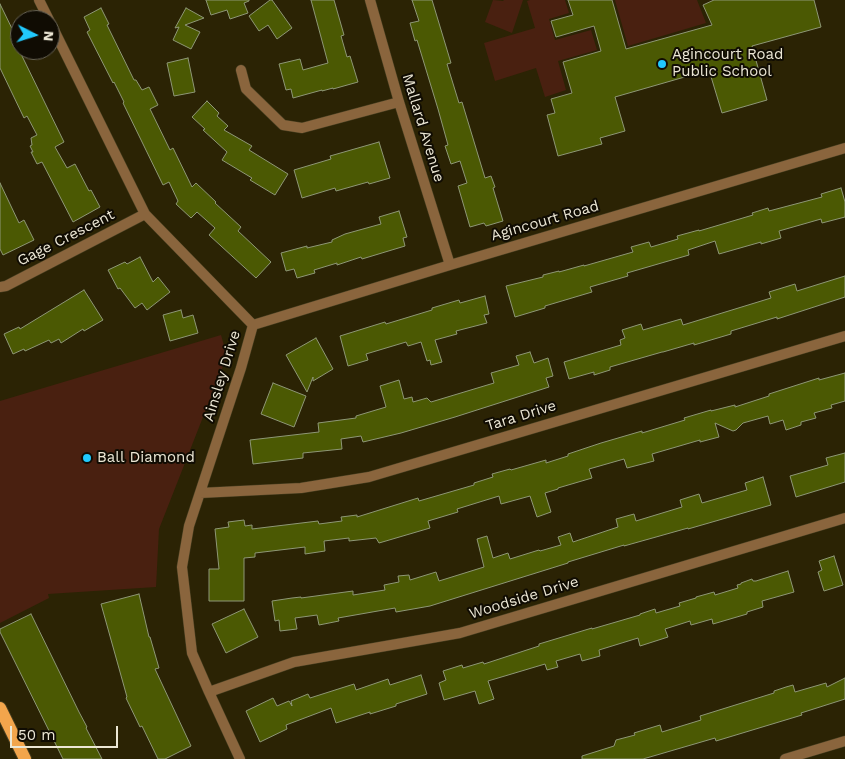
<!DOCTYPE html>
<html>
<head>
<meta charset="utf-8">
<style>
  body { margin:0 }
  #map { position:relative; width:845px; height:759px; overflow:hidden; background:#2b2304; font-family:"Work Sans",sans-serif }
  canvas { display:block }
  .north { position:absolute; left:10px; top:10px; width:50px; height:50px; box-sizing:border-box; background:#100c03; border:1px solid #686457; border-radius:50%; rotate:95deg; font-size:14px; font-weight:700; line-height:20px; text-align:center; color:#ece7d5 }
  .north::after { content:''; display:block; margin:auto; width:18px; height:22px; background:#21c9fd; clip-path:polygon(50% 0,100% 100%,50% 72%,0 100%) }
  .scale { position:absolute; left:10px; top:726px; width:108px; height:22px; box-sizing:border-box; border:2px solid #ece7d5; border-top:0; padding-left:6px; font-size:15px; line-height:18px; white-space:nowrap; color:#ece7d5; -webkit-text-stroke:4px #100c03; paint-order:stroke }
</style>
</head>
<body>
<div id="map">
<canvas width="845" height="759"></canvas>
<div class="north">N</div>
<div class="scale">50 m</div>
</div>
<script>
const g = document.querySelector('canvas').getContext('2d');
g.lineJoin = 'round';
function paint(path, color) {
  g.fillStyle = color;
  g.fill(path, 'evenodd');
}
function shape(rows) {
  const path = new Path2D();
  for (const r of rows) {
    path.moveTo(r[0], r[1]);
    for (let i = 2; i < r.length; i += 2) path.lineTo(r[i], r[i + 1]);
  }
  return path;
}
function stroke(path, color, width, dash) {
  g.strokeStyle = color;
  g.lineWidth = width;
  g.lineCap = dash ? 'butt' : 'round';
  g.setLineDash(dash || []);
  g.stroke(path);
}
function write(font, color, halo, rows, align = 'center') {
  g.font = font + ' "Work Sans",sans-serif';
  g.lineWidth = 4;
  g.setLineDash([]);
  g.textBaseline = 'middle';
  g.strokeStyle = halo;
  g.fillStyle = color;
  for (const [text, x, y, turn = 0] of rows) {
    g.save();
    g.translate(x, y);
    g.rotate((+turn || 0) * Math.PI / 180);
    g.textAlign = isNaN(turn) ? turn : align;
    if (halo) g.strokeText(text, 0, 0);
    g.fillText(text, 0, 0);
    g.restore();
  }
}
const green = shape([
  [493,0,503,1,504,0,523,0,512,33,485,22],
  [530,0,565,0,569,13,549,19,555,40,591,30,597,50,558,61,566,90,545,97,536,68,495,81,484,43,535,28,527,1],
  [615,0,697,0,706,23,628,46],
  [221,335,227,356,159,529,156,587,48,594,49,598,0,623,0,401]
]);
const building = shape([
  [206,0,249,0,249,1,244,3,248,13,230,19,227,10,211,15,206,0],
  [270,0,272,0,292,28,277,39,268,25,259,31,249,16,270,0],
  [311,0,334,0,344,35,341,36,347,57,350,56,358,82,333,89,333,88,322,91,322,90,293,98,291,89,286,90,279,64,300,59,303,70,328,63,311,0],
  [412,0,432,0,451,63,447,64,459,103,462,102,485,178,491,176,495,187,493,188,503,221,486,226,484,223,470,227,458,186,467,183,460,161,451,164,445,146,448,145,438,109,417,40,415,41,410,23,419,21,412,0],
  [568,0,612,0,626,49,712,25,703,5,714,0,814,0,821,27,752,46,767,100,722,113,709,70,615,97,625,131,600,138,602,144,558,156,547,115,555,113,551,99,572,93,563,62,601,51,594,26,556,37,551,21,573,15,568,0],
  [0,4,20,45,20,50,23,50,25,55,22,56,64,142,55,147,67,168,75,164,89,191,91,190,100,207,73,222,42,162,37,164,31,152,33,152,30,146,32,145,31,138,37,135,27,116,24,118,0,68,0,4],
  [101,8,109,24,107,25,134,80,136,80,142,90,149,87,158,105,150,109,170,150,173,148,192,187,196,183,216,202,215,203,241,227,238,231,271,262,256,278,209,235,215,228,197,212,191,218,176,204,178,201,169,182,163,185,123,103,124,102,114,82,113,83,87,32,90,30,84,17,101,8],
  [186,8,204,18,185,25,200,32,191,49,173,40,179,27,175,28,186,8],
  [188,58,195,92,174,96,167,63,188,58],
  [207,101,219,113,217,116,228,126,224,130,252,146,249,150,288,174,275,195,250,180,252,178,222,160,227,152,203,130,205,129,192,117,207,101],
  [379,142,390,178,369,184,368,182,336,191,335,188,302,198,294,170,331,159,330,156,379,142],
  [0,183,19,223,24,220,34,240,3,255,0,249,0,183],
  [841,188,845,202,845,217,822,223,821,219,779,231,781,238,761,244,761,242,719,254,715,241,688,250,689,255,627,273,628,276,590,287,592,292,545,306,545,308,515,317,506,286,543,277,543,275,559,271,559,272,584,265,584,266,633,252,631,247,649,242,651,247,678,239,677,236,699,230,699,231,753,215,752,213,768,208,769,211,822,197,821,194,841,188],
  [399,211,407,237,403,238,405,246,362,259,361,257,337,265,337,263,314,270,315,273,297,278,294,269,286,271,281,253,307,246,307,248,332,242,332,240,345,234,381,224,379,217,399,211],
  [140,257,153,282,158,277,170,292,147,310,142,303,135,308,120,288,118,289,108,270,125,262,127,264,140,257],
  [845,276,845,297,777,319,777,317,731,331,731,334,694,345,694,343,663,352,662,352,610,367,610,370,594,375,594,372,569,379,564,362,621,345,620,340,625,338,622,330,641,324,643,330,681,319,683,325,771,298,769,292,795,284,797,291,845,276],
  [84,290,103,320,84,331,83,329,61,343,59,339,51,343,49,340,25,351,24,349,13,354,4,334,19,327,20,329,84,290],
  [485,296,489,314,484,315,487,323,456,331,457,334,435,340,442,362,431,365,430,360,427,361,421,342,408,346,406,342,366,354,368,360,348,366,340,336,385,322,386,324,432,310,432,308,459,300,460,303,485,296],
  [181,310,183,318,193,315,198,333,170,341,163,315,181,310],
  [316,338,333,369,313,381,313,377,307,392,286,355,316,338],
  [530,352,534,363,548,358,553,376,546,378,549,387,455,417,401,433,363,442,361,436,341,439,342,449,303,453,303,458,253,464,250,440,319,432,318,423,356,418,356,416,386,407,380,386,399,380,404,399,412,397,413,402,427,398,431,402,494,383,491,373,519,365,516,356,530,352],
  [845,373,845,401,831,405,832,408,814,413,816,418,801,422,801,425,786,430,783,420,770,424,768,416,743,423,736,430,733,431,715,423,719,437,700,442,700,440,652,454,654,461,627,468,624,459,589,469,592,478,558,488,558,489,545,493,551,512,537,517,530,496,501,504,499,496,457,509,458,512,428,521,430,528,379,543,376,538,349,541,349,538,324,541,325,551,305,554,305,547,255,553,255,557,244,558,244,601,209,601,209,569,219,569,215,529,229,527,228,522,244,520,245,526,252,525,252,529,318,521,319,524,342,521,341,517,357,515,357,517,418,498,419,501,474,485,474,483,493,477,492,474,510,469,511,470,546,460,546,463,568,456,568,454,601,443,642,431,642,433,685,420,684,418,711,410,711,411,735,405,735,407,769,396,769,394,819,378,819,380,845,373],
  [273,383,306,396,294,427,261,414,273,383],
  [845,453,845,482,796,497,790,476,828,465,826,458,845,453],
  [763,477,771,505,688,529,688,528,624,546,624,545,568,562,568,563,430,606,396,612,395,608,338,618,339,621,319,625,317,615,295,618,297,629,280,631,279,620,275,621,272,601,292,598,301,597,301,598,353,591,353,595,385,590,384,585,399,582,398,576,409,575,410,580,436,572,439,581,484,567,477,539,487,536,493,558,508,553,510,559,539,550,540,551,561,545,558,537,570,533,573,542,618,527,616,519,634,514,636,521,682,507,680,500,699,494,702,503,747,490,745,483,763,477],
  [834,556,843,585,824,591,818,572,822,570,819,561,834,556],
  [788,571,794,592,762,601,763,607,747,612,747,614,713,624,712,619,691,625,690,621,665,629,668,637,640,646,638,638,599,650,600,656,582,661,580,654,556,661,558,667,547,670,545,664,488,681,494,699,479,704,475,691,444,700,439,683,446,680,443,671,462,665,463,668,483,662,484,664,539,646,539,644,592,628,592,629,640,615,640,614,655,609,656,613,680,606,679,603,696,598,696,597,714,592,715,595,738,588,737,585,741,584,741,583,752,579,753,581,756,581,788,571],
  [139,594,149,637,150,637,159,668,155,669,191,746,165,759,158,759,142,726,140,727,126,698,127,697,101,604,139,594],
  [244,609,258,637,226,653,212,624,244,609],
  [31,614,79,712,87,727,86,728,102,759,63,759,7,646,0,632,0,629,31,614],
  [421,675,427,694,396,704,396,706,370,714,370,712,336,723,331,708,286,725,287,729,260,742,246,711,273,698,277,706,289,701,292,706,291,701,308,694,310,698,354,684,356,690,388,679,390,685,421,675],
  [845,678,845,699,801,713,802,715,716,741,715,738,643,759,582,759,582,756,614,746,616,740,635,735,634,733,660,725,662,732,701,720,700,716,774,693,774,691,786,687,793,685,795,692,826,683,827,687,845,678]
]);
const minor = shape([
  [39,0,49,20],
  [370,0,399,102,450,265],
  [50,22,145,214,253,325],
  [241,70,246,89,283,125,302,128,399,102],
  [0,287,6,286,145,214],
  [253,325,450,265,845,148],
  [200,493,301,488,369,477,845,336],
  [209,692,294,662,460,633,845,518],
  [240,759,209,692,192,653,182,567,189,526,241,368,253,325]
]);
const tertiary = shape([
  [785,759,845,741]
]);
const primary = shape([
  [0,708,25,759]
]);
const markers = [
  [662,64,5,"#21c9fd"],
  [87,458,5,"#21c9fd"]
];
const poiNames = [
  ["Agincourt Road",672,55],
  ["Public School",672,72],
  ["Ball Diamond",97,458]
];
const streetNames = [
  ["Mallard Avenue",423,128,73],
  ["Agincourt Road",545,221,-16],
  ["Gage Crescent",66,238,-27],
  ["Ainsley Drive",222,376,-73],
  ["Tara Drive",521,416,-17],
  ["Woodside Drive",524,598,-17]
];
paint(green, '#492010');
paint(building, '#4b5903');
stroke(building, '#8e9776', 1);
stroke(minor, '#463e21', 11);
stroke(tertiary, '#463e21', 11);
stroke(primary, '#463e21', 14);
stroke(minor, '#8a653d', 10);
stroke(tertiary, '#8a653d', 10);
stroke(primary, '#f2a54c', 12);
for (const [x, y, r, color] of markers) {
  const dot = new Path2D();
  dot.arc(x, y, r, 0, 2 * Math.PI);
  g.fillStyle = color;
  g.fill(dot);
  stroke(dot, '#100c03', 2);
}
write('15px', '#ece7d5', '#100c03', poiNames, 'left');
write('15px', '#ece7d5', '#100c03', streetNames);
</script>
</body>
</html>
